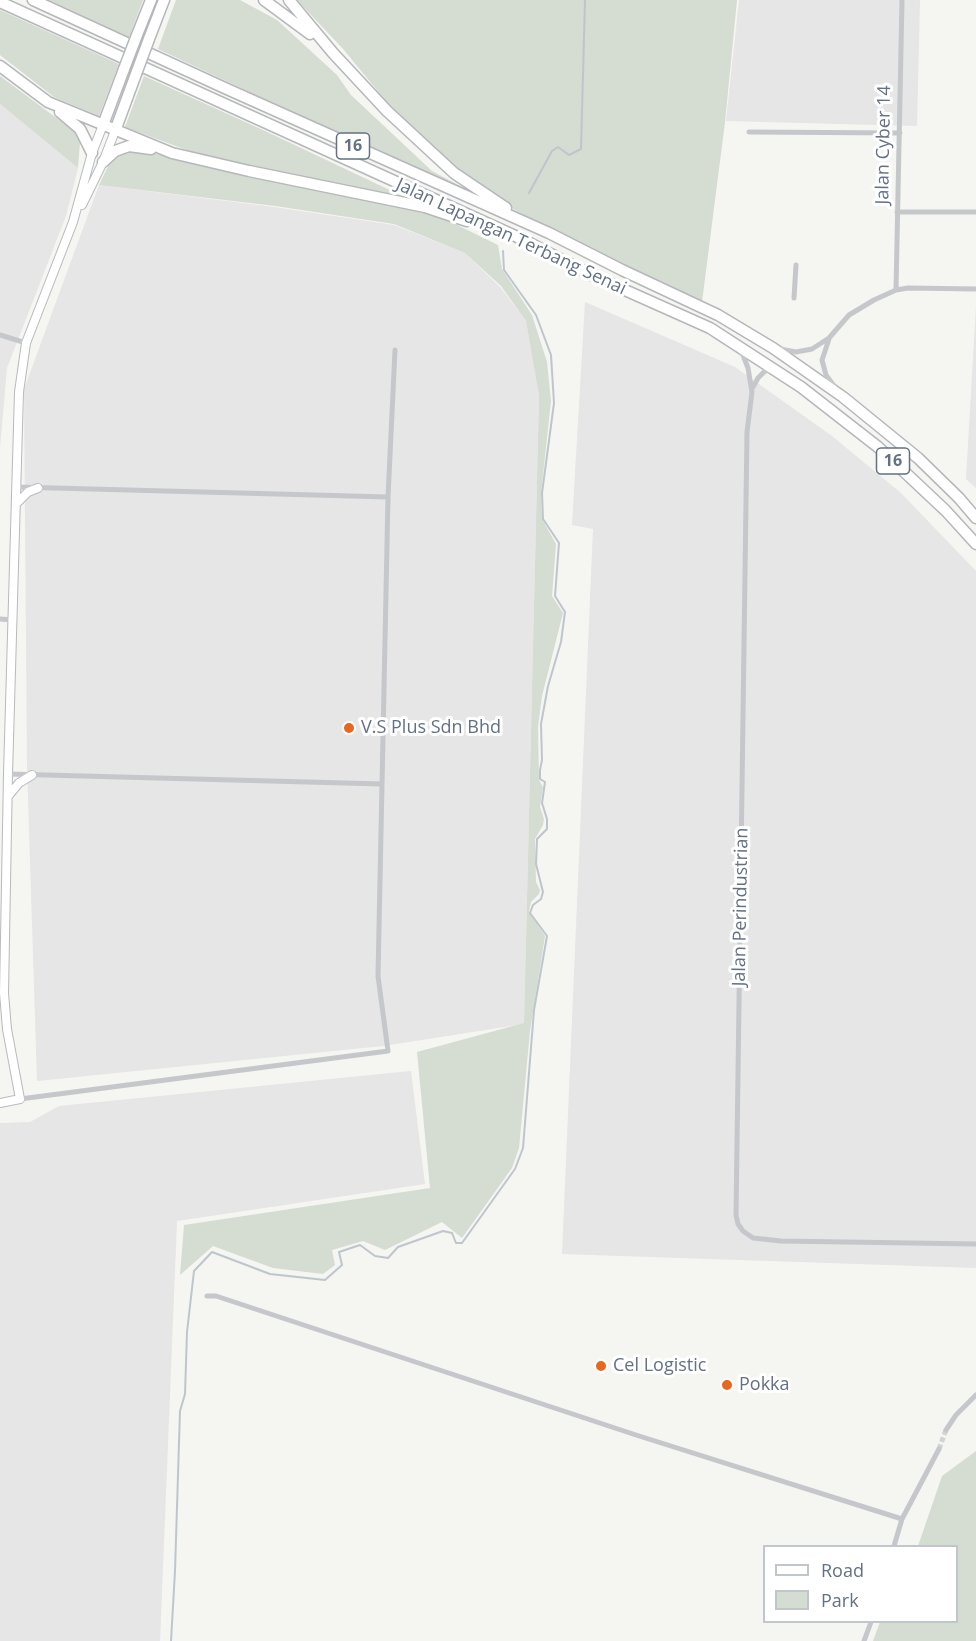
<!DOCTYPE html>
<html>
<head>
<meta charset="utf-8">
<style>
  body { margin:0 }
  #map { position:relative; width:976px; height:1641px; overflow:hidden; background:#f5f5f1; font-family:"Open Sans",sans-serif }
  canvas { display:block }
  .legend { position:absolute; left:763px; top:1545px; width:195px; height:78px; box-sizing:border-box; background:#fff; border:2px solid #c1c6cd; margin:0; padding:8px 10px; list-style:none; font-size:18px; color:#637183 }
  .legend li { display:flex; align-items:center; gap:12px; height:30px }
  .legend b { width:30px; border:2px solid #c1c6cd }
</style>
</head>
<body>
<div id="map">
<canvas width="976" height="1641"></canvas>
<ul class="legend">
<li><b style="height:8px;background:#fff"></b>Road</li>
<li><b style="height:16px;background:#d5dcd2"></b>Park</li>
</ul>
</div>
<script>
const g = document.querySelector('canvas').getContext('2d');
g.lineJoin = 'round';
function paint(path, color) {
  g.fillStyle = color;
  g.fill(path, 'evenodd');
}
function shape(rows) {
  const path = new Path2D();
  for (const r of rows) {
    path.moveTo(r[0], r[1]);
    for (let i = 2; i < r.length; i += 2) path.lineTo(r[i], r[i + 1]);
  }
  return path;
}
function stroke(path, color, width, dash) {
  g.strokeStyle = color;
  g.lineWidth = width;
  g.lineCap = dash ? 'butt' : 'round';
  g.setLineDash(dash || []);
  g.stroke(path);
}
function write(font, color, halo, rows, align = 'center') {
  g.font = font + ' "Open Sans",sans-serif';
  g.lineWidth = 6;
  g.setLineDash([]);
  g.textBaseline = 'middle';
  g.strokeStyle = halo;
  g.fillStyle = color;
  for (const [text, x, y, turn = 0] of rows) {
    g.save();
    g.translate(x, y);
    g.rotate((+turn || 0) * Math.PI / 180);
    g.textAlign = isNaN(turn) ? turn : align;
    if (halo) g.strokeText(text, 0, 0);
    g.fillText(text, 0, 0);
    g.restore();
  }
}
const built = shape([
  [739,0,920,0,917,126,726,121],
  [0,104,78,168,66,216,7,368,0,448],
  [99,185,274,207,394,225,465,253,500,287,526,321,539,396,524,1024,383,1046,37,1081,27,765,24,389],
  [585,302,735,367,832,436,901,493,976,571,976,1268,562,1254,593,529,572,525],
  [976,306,976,488,966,479],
  [411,1071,425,1184,177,1221,160,1641,0,1641,0,1123,30,1122,59,1106]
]);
const green = shape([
  [46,0,143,0,128,40],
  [176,0,240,0,277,20,337,75,351,95,432,171,464,188,466,192,462,192,158,49],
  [297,0,737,0,725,122,702,302,537,223,481,190,407,127,344,50],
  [0,10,119,64,99,116,54,97,0,55],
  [0,76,74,131,80,142,78,168,0,104],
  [144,76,263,130,415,202,205,157,125,127],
  [138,150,420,210,451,222,498,245,502,269,532,315,547,362,551,401,541,493,542,519,556,544,552,596,563,613,542,696,538,727,539,780,543,787,540,807,544,819,543,825,535,839,536,882,540,890,539,894,531,902,529,912,545,936,530,1031,519,1148,512,1168,462,1238,442,1222,385,1250,363,1241,332,1250,335,1265,323,1274,273,1268,213,1246,180,1275,184,1225,430,1188,417,1052,524,1023,539,396,526,321,501,286,465,253,394,224,275,206,99,185,112,158,126,151],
  [976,1451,976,1641,873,1641,880,1622,956,1622,956,1546,918,1546,942,1476]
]);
const stream = shape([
  [529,193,552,151,558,147,569,155,581,149,585,0],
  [171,1641,175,1571,180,1411,185,1394,187,1332,194,1271,212,1252,270,1274,325,1280,342,1265,339,1252,360,1245,375,1256,388,1258,398,1247,443,1231,452,1233,456,1243,462,1243,515,1169,523,1148,534,1010,547,936,530,913,533,905,541,899,543,892,536,864,537,839,547,829,547,819,542,803,545,782,540,779,540,770,542,760,541,724,548,686,561,642,565,612,555,596,559,543,543,519,542,493,554,403,551,355,536,315,504,270,503,251]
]);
const streetTunnel = shape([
  [939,1449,946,1430]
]);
const street = shape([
  [749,132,900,133],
  [897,212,976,212],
  [896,290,902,0],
  [794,298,796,265],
  [0,335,26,343],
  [829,339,822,360,826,375,834,386],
  [780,349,796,352,812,349,829,338,849,315,874,300,896,290,908,288,976,289],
  [741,350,748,368,752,392,747,432,736,1215,738,1224,743,1231,753,1238,781,1241,976,1244],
  [753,387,758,378,765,371,771,370],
  [17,487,388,497],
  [0,619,13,620],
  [8,774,382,784],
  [20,1099,388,1051,378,976,388,497,395,350],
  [207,1296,216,1296,636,1435,902,1519],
  [946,1430,956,1415,976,1395],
  [894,1546,902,1519,939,1449],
  [864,1641,871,1622]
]);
const secondary = shape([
  [82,205,103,162,115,131],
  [16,504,28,492,38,488],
  [9,795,19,783,32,775],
  [0,1103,20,1099,7,1029,4,993,8,774,19,392,26,343,73,222,92,153,103,125]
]);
const highway = shape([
  [33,0,227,89,549,233,622,270,718,315,773,348,843,397,918,458,959,498,976,518],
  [264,0,310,34],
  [289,0,333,53,387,111,454,173,506,208],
  [0,2,524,240,589,274,710,328,801,387,878,447,946,511,976,544],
  [137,35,151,0],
  [149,39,164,0],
  [0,66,48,102,172,153,249,171,425,207,467,221],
  [60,112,80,129,92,153],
  [103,125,124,69],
  [115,131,136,74],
  [103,162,115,151,129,146,151,149]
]);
const highwayBridge = shape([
  [124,69,137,35],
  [136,74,149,39]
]);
const markers = [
  [349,728,6,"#e7671f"],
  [601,1366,6,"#e7671f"],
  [727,1385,6,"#e7671f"]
];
const shields = [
  [353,146,33],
  [893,461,33]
];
const shieldNames = [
  ["16",353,146],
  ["16",893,461]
];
const streetNames = [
  ["Jalan Cyber 14",884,145,-89],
  ["Jalan Lapangan Terbang Senai",511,237,25],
  ["Jalan Perindustrian",741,907,-89]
];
const poiNames = [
  ["V.S Plus Sdn Bhd",361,728],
  ["Cel Logistic",613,1366],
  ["Pokka",739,1385]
];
paint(built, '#e5e6e5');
paint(green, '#d5dcd2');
stroke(stream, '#bec6cd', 2);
stroke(streetTunnel, '#d0d4d6', 5, [5, 2.5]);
stroke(secondary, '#b7babf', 10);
stroke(highway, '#b5b7bb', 13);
stroke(street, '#c5c7cb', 5);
stroke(secondary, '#fff', 8);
stroke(highway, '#fff', 10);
stroke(highwayBridge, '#b5b7bb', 13, []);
stroke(highwayBridge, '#fff', 10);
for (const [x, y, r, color] of markers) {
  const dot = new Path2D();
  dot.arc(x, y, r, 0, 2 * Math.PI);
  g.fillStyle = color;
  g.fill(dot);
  stroke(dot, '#fff', 2);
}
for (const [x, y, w] of shields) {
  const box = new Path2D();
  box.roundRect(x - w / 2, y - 13, w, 26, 4.5);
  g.fillStyle = '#fff';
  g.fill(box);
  stroke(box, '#637183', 1.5);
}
write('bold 16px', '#637183', null, shieldNames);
write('18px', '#637183', '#fff', streetNames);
write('18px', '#637183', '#fff', poiNames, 'left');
</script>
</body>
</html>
